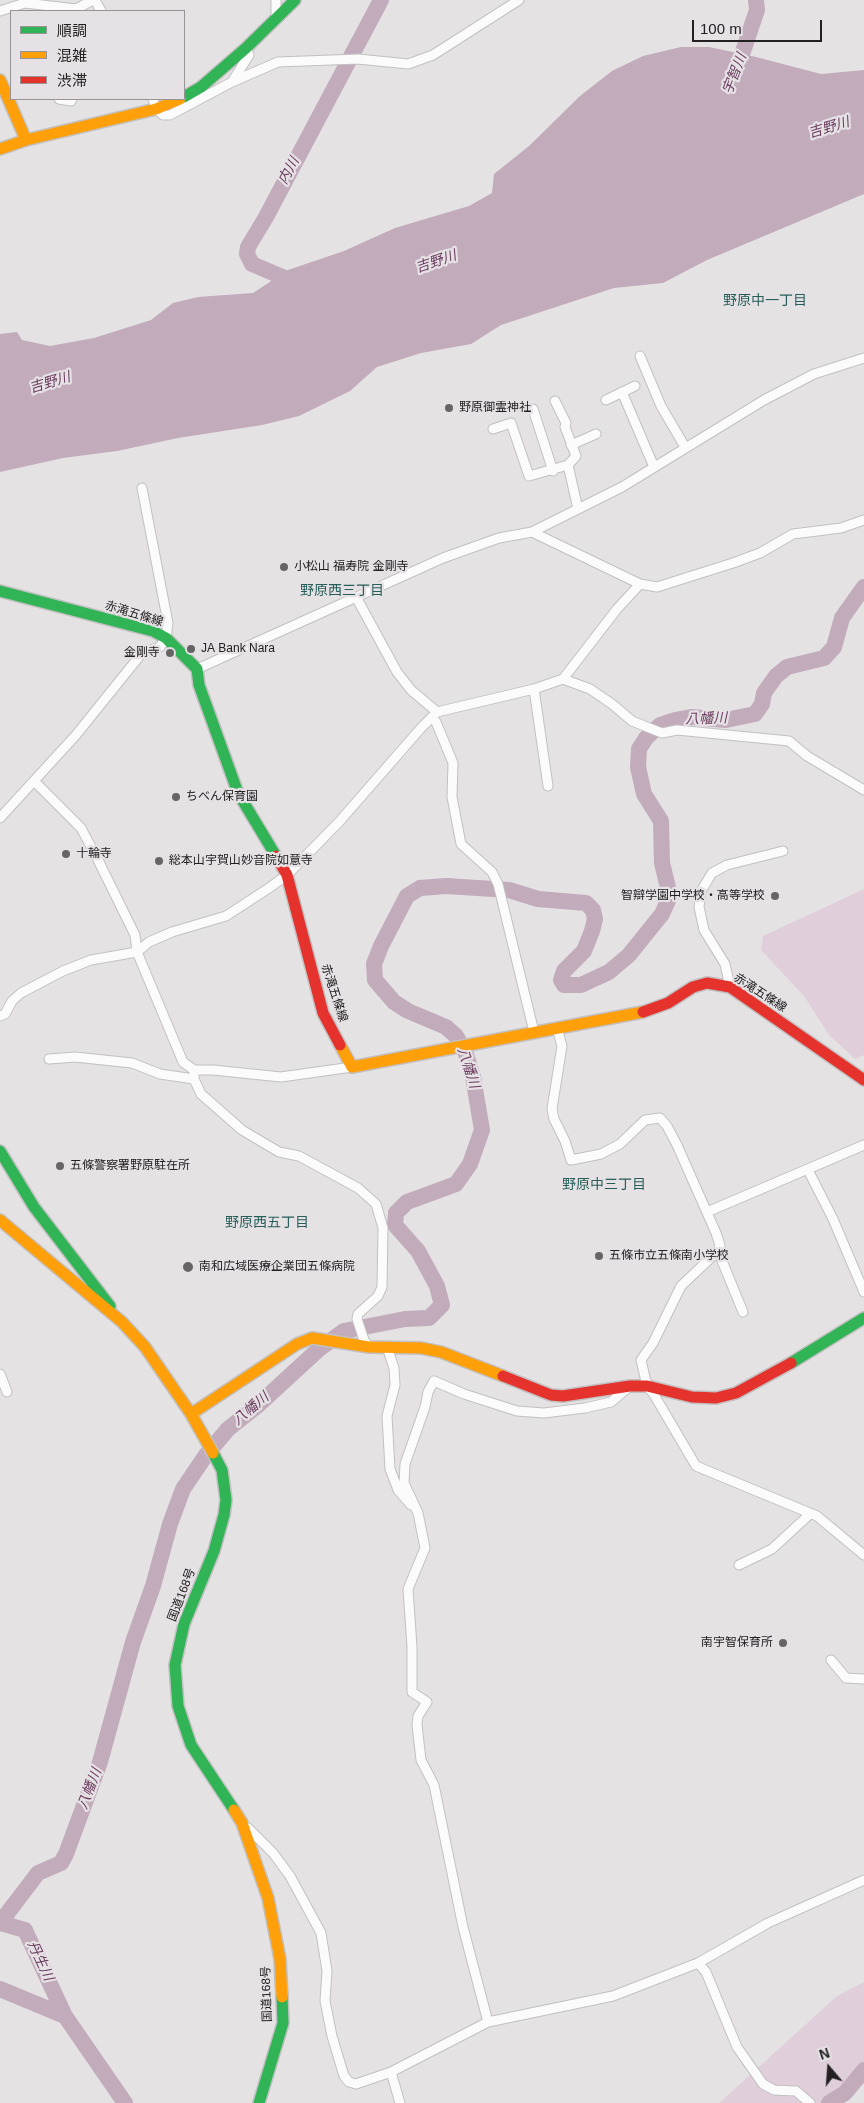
<!DOCTYPE html>
<html>
<head>
<meta charset="utf-8">
<style>
  body { margin:0 }
  #map { position:relative; width:864px; height:2103px; overflow:hidden; background:#e4e2e3; font-family:Helvetica,"Noto Sans JP",sans-serif }
  canvas { display:block }
  .legend { position:absolute; left:10px; top:10px; width:175px; height:90px; box-sizing:border-box; background:#e5e1e4; border:1px solid #979496; margin:0; padding:6px 9px; list-style:none; font-size:15px; color:#222021 }
  .legend li { display:flex; align-items:center; gap:10px; height:25px }
  .legend b { width:25px; border:1px solid #979496 }
  .north { position:absolute; left:804px; top:2043px; width:50px; height:50px; -webkit-text-stroke:4px #e5e1e4; paint-order:stroke; rotate:342deg; font-size:14px; font-weight:700; line-height:20px; text-align:center; color:#222021 }
  .north::after { content:''; display:block; margin:auto; width:18px; height:22px; background:#222021; clip-path:polygon(50% 0,100% 100%,50% 72%,0 100%) }
  .scale { position:absolute; left:692px; top:20px; width:130px; height:22px; box-sizing:border-box; border:2px solid #222021; border-top:0; padding-left:6px; font-size:15px; line-height:18px; white-space:nowrap; color:#222021; -webkit-text-stroke:4px #e5e1e4; paint-order:stroke }
</style>
</head>
<body>
<div id="map">
<canvas width="864" height="2103"></canvas>
<ul class="legend">
<li><b style="height:6px;background:#30b455"></b>順調</li>
<li><b style="height:6px;background:#ff9f0a"></b>混雑</li>
<li><b style="height:6px;background:#e5322d"></b>渋滞</li>
</ul>
<div class="north">N</div>
<div class="scale">100 m</div>
</div>
<script>
const g = document.querySelector('canvas').getContext('2d');
g.lineJoin = 'round';
function paint(path, color) {
  g.fillStyle = color;
  g.fill(path, 'evenodd');
}
function shape(rows) {
  const path = new Path2D();
  for (const r of rows) {
    path.moveTo(r[0], r[1]);
    for (let i = 2; i < r.length; i += 2) path.lineTo(r[i], r[i + 1]);
  }
  return path;
}
function stroke(path, color, width, dash) {
  g.strokeStyle = color;
  g.lineWidth = width;
  g.lineCap = dash ? 'butt' : 'round';
  g.setLineDash(dash || []);
  g.stroke(path);
}
function write(font, color, halo, rows, align = 'center') {
  g.font = font + ' Helvetica,"Noto Sans JP",sans-serif';
  g.lineWidth = 4.5;
  g.setLineDash([]);
  g.textBaseline = 'middle';
  g.strokeStyle = halo;
  g.fillStyle = color;
  for (const [text, x, y, turn = 0] of rows) {
    g.save();
    g.translate(x, y);
    g.rotate((+turn || 0) * Math.PI / 180);
    g.textAlign = isNaN(turn) ? turn : align;
    if (halo) g.strokeText(text, 0, 0);
    g.fillText(text, 0, 0);
    g.restore();
  }
}
const green = shape([
  [864,889,864,1055,855,1059,829,1035,804,996,761,950,763,936],
  [864,1982,864,2069,829,2103,719,2103,837,1996]
]);
const water = shape([
  [681,47,709,47,756,57,821,74,864,70,864,194,707,260,663,283,614,288,501,325,471,344,421,353,377,367,350,391,299,416,262,425,178,438,117,451,63,458,0,472,0,334,17,332,22,340,50,346,94,338,151,320,173,303,198,297,253,293,288,270,344,251,395,228,469,206,492,193,494,174,529,146,580,96,612,71,643,56]
]);
const river = shape([
  [735,75,757,10,756,0],
  [299,284,252,264,247,254,248,247,266,217,381,0],
  [0,1923,38,1873,61,1863,66,1854,100,1762,133,1642,153,1586,170,1524,183,1489,206,1455,228,1429,257,1406,319,1349,344,1331,405,1319,429,1318,442,1305,437,1286,418,1251,395,1225,396,1213,407,1202,456,1184,470,1164,482,1130,473,1077,465,1051,456,1036,446,1027,408,1011,394,1002,375,980,374,964,381,946,407,896,420,888,446,886,509,890,538,899,586,903,593,910,595,919,592,931,584,951,564,971,561,980,564,985,581,985,609,972,629,955,662,914,670,896,662,863,661,821,644,794,638,767,639,749,646,738,660,725,675,720,691,717,726,720,755,714,762,704,764,693,776,676,787,667,824,658,834,647,842,618,864,587],
  [0,1923,25,1930,65,2016,125,2103],
  [0,1989,65,2016],
  [829,2103,845,2093,864,2070]
]);
const street = shape([
  [95,0,101,11],
  [0,11,25,3,76,9,93,0],
  [276,17,276,0],
  [232,82,249,55,246,48],
  [59,99,71,101,72,99],
  [153,99,156,109,163,115,170,115,232,82,278,62,358,59,408,64,433,55,519,0],
  [640,356,661,406,685,447],
  [622,392,654,467],
  [606,400,635,386],
  [555,401,566,423,565,427,576,456,568,465,578,509],
  [533,409,553,471],
  [493,429,511,423,529,476,568,465],
  [571,445,596,434],
  [532,532,640,584,657,587,733,563,760,553,793,534,841,528,864,520],
  [356,597,397,672,411,690,437,712],
  [197,669,443,558,499,538,532,532,622,487,764,400,814,374,864,358],
  [563,679,590,689,612,704,632,721,662,733,677,730,789,741,807,756,864,790],
  [534,689,548,786],
  [432,717,436,722,453,763,452,797,461,844,492,872,498,884,534,1032],
  [34,781,81,828,99,862,135,935,137,952,183,1062,194,1070,213,1070,281,1077,352,1067],
  [0,818,76,735,142,653,160,647,166,638,168,623,142,488],
  [730,987,725,964,704,930,699,907,701,891,712,873,727,865,783,851],
  [0,1016,5,1014,12,1001,21,993,63,971,91,960,137,952,149,942,172,932,226,916,269,888,287,875,339,822,421,728,437,712,534,689,563,679,617,609,640,584],
  [557,1028,562,1046,552,1109,554,1119,565,1141,571,1160,601,1154,620,1144,645,1120,660,1118,667,1126,677,1145,716,1233,720,1245,718,1251,681,1286,653,1343,641,1360,647,1386,653,1393,696,1466,817,1516,864,1555],
  [49,1059,75,1057,132,1063,160,1074,194,1079],
  [194,1070,194,1079,201,1094,242,1130,279,1152,299,1156,358,1188,376,1204,383,1228,382,1287,378,1296,358,1314,357,1319,364,1340,369,1347],
  [808,1170,833,1219,864,1292],
  [707,1212,864,1145],
  [718,1251,743,1312],
  [387,1347,394,1368,395,1385,387,1416,390,1469,398,1490,411,1505],
  [0,1374,7,1392],
  [739,1565,772,1549,810,1514],
  [831,1660,846,1678,864,1679],
  [248,1828,273,1853,290,1876,321,1933,327,1971,325,2001,332,2036,344,2076,349,2082,356,2084,391,2072,488,2022,613,1996,698,1963,768,1923,864,1880],
  [698,1963,706,1972,737,2047,763,2084,774,2090,796,2091,810,2103],
  [488,2022,463,1927,434,1785,421,1760,417,1725,418,1716,427,1702,412,1692,412,1647,408,1589,425,1548,418,1513,404,1483,405,1464,425,1407,428,1392,434,1381,464,1394,517,1411,544,1413,585,1408,611,1402,630,1386],
  [391,2072,400,2103]
]);
const fast = shape([
  [184,97,201,87,246,48,295,0],
  [0,591,153,631,166,638,197,669,199,685,238,793,276,856],
  [0,1151,34,1207,110,1306],
  [791,1363,864,1318],
  [213,1453,222,1470,226,1500,224,1515,214,1551,184,1624,175,1665,178,1706,191,1745,234,1810],
  [259,2103,283,2023,282,1997]
]);
const slow = shape([
  [0,80,26,140],
  [0,149,26,140,156,109,180,99],
  [340,1045,352,1067,643,1012],
  [0,1220,122,1322,145,1347,191,1414,213,1453],
  [191,1414,297,1344,312,1338,369,1347,421,1348,441,1352,503,1376],
  [234,1810,242,1823,268,1898,280,1959,282,1997]
]);
const jam = shape([
  [276,856,287,875,323,1013,340,1045],
  [643,1012,668,1003,693,987,707,983,730,987,864,1080],
  [503,1376,551,1395,563,1396,630,1386,647,1386,692,1397,716,1398,736,1393,791,1363]
]);
const markers = [
  [449,408,5,"#666465"],
  [284,567,5,"#666465"],
  [191,649,5,"#666465"],
  [170,653,5,"#666465"],
  [176,797,5,"#666465"],
  [66,854,5,"#666465"],
  [159,861,5,"#666465"],
  [775,896,5,"#666465"],
  [60,1166,5,"#666465"],
  [599,1256,5,"#666465"],
  [188,1267,6,"#666465"],
  [783,1643,5,"#666465"]
];
const poiNames = [
  ["野原御霊神社",459,408],
  ["小松山 福寿院 金剛寺",294,567],
  ["JA Bank Nara",201,649],
  ["金剛寺",160,653,"right"],
  ["ちべん保育園",186,797],
  ["十輪寺",76,854],
  ["総本山宇賀山妙音院如意寺",169,861],
  ["智辯学園中学校・高等学校",765,896,"right"],
  ["五條警察署野原駐在所",70,1166],
  ["五條市立五條南小学校",609,1256],
  ["南和広域医療企業団五條病院",199,1267],
  ["南宇智保育所",773,1643,"right"]
];
const streetNames = [
  ["赤滝五條線",134,614,17],
  ["赤滝五條線",334,993,72],
  ["赤滝五條線",760,993,33],
  ["国道168号",182,1595,-69],
  ["国道168号",267,1994,-92]
];
const waterNames = [
  ["宇智川",735,74,-69],
  ["吉野川",829,128,-17],
  ["内川",289,171,-62],
  ["吉野川",436,262,-19],
  ["吉野川",50,383,-17],
  ["八幡川",706,719,-2],
  ["八幡川",468,1068,72],
  ["八幡川",251,1409,-40],
  ["八幡川",90,1789,-69],
  ["丹生川",40,1961,65]
];
const neighbourhoodNames = [
  ["野原中一丁目",765,301],
  ["野原西三丁目",342,591],
  ["野原中三丁目",604,1185],
  ["野原西五丁目",267,1223]
];
paint(green, '#e0cfdb');
paint(water, '#c2abbb');
stroke(river, '#c2abbb', 16);
stroke(street, '#c2c0c1', 11);
stroke(fast, '#c2c0c1', 14);
stroke(slow, '#c2c0c1', 14);
stroke(jam, '#c2c0c1', 14);
stroke(street, '#fbfbfb', 9);
stroke(fast, '#30b455', 11);
stroke(slow, '#ff9f0a', 11);
stroke(jam, '#e5322d', 11);
for (const [x, y, r, color] of markers) {
  const dot = new Path2D();
  dot.arc(x, y, r, 0, 2 * Math.PI);
  g.fillStyle = color;
  g.fill(dot);
  stroke(dot, '#e5e1e4', 2);
}
write('12px', '#222021', '#e5e1e4', poiNames, 'left');
write('12px', '#222021', '#e5e1e4', streetNames);
write('italic 14px', '#6b3c5f', '#e5e1e4', waterNames);
write('14px', '#265f59', '#e5e1e4', neighbourhoodNames);
</script>
</body>
</html>
